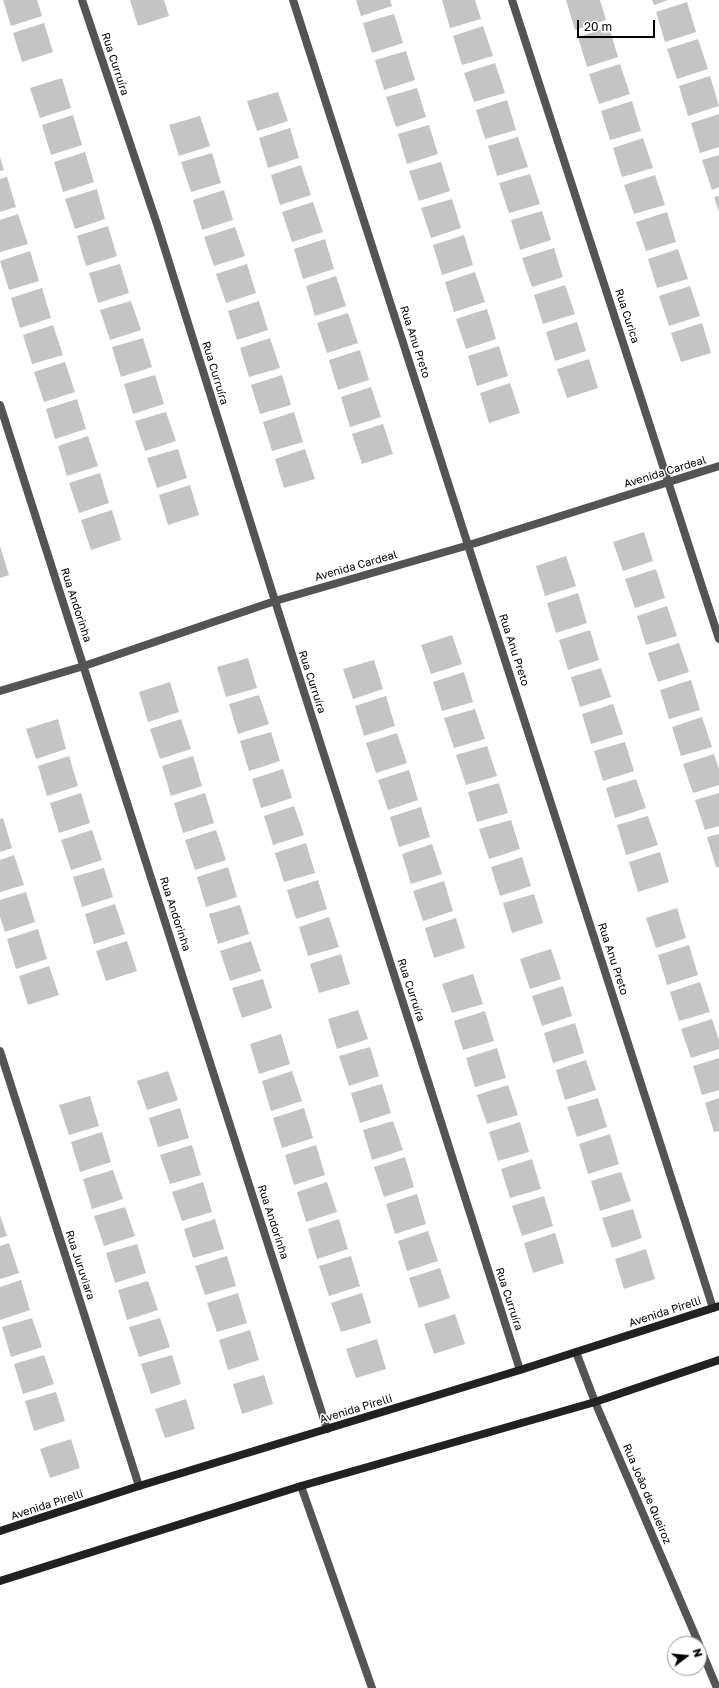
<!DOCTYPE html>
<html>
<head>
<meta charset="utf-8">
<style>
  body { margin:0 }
  #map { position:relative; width:719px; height:1688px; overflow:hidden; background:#fff; font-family:"Golos Text",sans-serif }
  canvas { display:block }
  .north { position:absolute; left:667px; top:1636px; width:40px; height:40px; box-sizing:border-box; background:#fff; border:1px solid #999; border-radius:50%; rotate:74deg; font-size:11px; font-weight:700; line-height:16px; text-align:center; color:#000 }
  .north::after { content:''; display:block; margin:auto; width:14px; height:18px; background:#000; clip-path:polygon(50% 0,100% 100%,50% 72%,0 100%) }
  .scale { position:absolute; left:577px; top:20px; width:78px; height:18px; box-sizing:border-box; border:2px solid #000; border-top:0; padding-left:5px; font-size:12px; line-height:14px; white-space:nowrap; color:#000; -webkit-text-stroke:3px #fff; paint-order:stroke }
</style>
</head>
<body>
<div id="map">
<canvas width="719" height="1688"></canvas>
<div class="north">N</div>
<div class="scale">20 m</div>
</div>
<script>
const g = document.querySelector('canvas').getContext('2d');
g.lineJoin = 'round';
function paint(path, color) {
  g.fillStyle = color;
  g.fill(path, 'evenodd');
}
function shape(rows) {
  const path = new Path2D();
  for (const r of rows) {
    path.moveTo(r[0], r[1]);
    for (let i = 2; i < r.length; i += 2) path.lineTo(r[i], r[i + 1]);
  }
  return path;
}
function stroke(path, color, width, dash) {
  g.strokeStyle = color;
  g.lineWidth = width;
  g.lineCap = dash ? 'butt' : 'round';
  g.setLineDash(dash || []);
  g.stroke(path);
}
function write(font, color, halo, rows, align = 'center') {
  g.font = font + ' "Golos Text",sans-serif';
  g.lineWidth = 3;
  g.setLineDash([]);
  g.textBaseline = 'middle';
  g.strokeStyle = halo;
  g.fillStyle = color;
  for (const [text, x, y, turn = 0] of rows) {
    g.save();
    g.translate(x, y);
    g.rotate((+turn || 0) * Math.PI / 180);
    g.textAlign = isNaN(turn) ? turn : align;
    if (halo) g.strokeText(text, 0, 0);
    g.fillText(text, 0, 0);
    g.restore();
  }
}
const building = shape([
  [3,0,37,0,42,16,11,26],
  [130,0,164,0,169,16,138,26],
  [356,0,390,0,392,6,361,16],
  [442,0,475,0,481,19,450,28],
  [566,0,600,0,606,20,575,30],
  [652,0,668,0,654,5],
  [687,2,696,32,665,42,656,12],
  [394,14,403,43,372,53,363,23],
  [44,23,53,52,22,62,13,33],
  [483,26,493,56,462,65,453,36],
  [609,27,618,57,587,67,578,37],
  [698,39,708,69,677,79,667,49],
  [406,51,415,80,384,90,375,60],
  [495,63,505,93,474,102,464,73],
  [620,64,630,94,599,104,589,74],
  [710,76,719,106,688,116,679,86],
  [62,78,71,108,40,118,30,88],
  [417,88,426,117,396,127,386,97],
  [278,92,288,121,257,131,247,101],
  [507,100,516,130,485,139,476,110],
  [632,101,641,131,610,140,601,111],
  [719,114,719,147,700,153,691,123],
  [73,115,82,145,51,155,42,125],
  [200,116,210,146,179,156,169,125],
  [429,125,438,154,407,164,398,134],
  [290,128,299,158,268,168,259,138],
  [518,137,528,167,497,176,488,146],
  [643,138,653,168,622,177,613,148],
  [85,152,94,182,63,192,54,162],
  [212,153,221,183,191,192,181,162],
  [719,155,719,187,712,190,702,160],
  [0,157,4,170,0,171],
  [441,162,450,191,419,201,409,171],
  [301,165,311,195,280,205,271,175],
  [530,174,540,204,509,213,499,183],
  [655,175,665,205,634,214,624,185],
  [7,177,16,207,0,212,0,179],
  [97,189,105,219,75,229,65,199],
  [224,190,233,220,202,230,193,200],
  [719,196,719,212,714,197],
  [452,199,461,228,431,238,421,208],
  [313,202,323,232,292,242,282,212],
  [542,211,551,240,520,250,511,220],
  [667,212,676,242,646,251,636,222],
  [18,214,28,244,0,252,0,220],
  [108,226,117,256,86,266,77,236],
  [235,227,245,256,214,266,204,237],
  [464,235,473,265,442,275,433,245],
  [325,239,334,269,303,279,294,249],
  [554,248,563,277,532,287,522,258],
  [678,249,688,279,657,288,648,259],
  [30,251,39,281,9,290,0,261],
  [120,264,129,293,98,303,89,273],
  [247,264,256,293,226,303,216,274],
  [475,272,485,302,454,312,445,282],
  [336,276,346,306,315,316,306,286],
  [565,285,575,314,543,324,534,295],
  [690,286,700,316,669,326,659,296],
  [42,288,51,318,20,328,11,298],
  [131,301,141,330,110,340,100,310],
  [259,301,268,330,237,340,228,311],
  [487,309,496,339,466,349,456,319],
  [348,313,358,343,327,353,317,323],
  [577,322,586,351,555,361,546,332],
  [702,323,711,353,681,362,671,333],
  [53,325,63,355,32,364,23,335],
  [143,338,152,367,121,377,112,347],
  [270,338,280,368,249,377,240,348],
  [499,346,508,376,477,386,468,356],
  [360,350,369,380,338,390,329,360],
  [589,359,598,388,567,398,557,369],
  [65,362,75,392,44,402,34,372],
  [155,375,164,404,133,414,124,384],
  [282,375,291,405,260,414,251,385],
  [510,383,520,413,489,423,480,393],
  [371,387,381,417,350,427,341,397],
  [77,399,86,429,55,439,46,409],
  [166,412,176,441,145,451,135,421],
  [294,412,303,442,272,451,263,422],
  [383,424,393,454,362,464,352,434],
  [88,436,98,466,67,476,58,446],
  [178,449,187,478,157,488,147,458],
  [305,449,315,479,284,488,275,459],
  [100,473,109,503,79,513,69,483],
  [190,485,199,515,168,525,159,495],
  [112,510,121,540,91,550,81,520],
  [644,532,653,561,623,571,613,542],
  [0,546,9,575,0,578],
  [566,556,576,586,545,596,536,566],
  [656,569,665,598,635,608,625,579],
  [578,593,587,623,556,633,547,603],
  [667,606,677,636,646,645,637,616],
  [590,630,599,660,568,670,559,640],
  [452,635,462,664,431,674,421,645],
  [679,643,689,672,658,682,648,653],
  [248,658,257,688,226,697,217,667],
  [374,660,383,689,353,699,343,669],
  [601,668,611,697,580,707,571,677],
  [464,672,473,702,442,711,433,682],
  [691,680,700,710,669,719,660,690],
  [170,682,179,712,148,722,139,692],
  [259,695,269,724,238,734,229,704],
  [386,696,395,726,364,736,355,706],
  [613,704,623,734,591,744,582,714],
  [475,709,485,739,454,748,444,718],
  [702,717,712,747,681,756,672,727],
  [58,719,66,749,36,759,26,729],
  [181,719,191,749,160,759,150,729],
  [271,732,280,761,249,771,240,741],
  [397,733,407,763,376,773,366,743],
  [625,742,634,771,603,781,594,751],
  [487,746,497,776,466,785,456,755],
  [714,754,719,769,719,785,693,793,683,764],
  [69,756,78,786,47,796,38,766],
  [193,756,202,786,171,796,162,766],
  [283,769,292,798,261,808,252,779],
  [409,770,418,800,388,810,378,780],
  [636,779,646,808,615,818,606,788],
  [499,783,508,813,477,822,468,792],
  [81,793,90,823,59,833,50,803],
  [205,793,214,823,183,833,174,803],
  [719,793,719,826,705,830,695,800],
  [294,806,304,835,273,845,264,816],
  [421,807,430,837,399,847,390,817],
  [648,816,658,845,626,855,617,825],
  [3,818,12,848,0,852,0,819],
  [511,820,520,849,489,859,479,829],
  [92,830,102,860,71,870,61,840],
  [216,830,226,860,195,870,185,840],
  [719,834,719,867,716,867,707,837],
  [306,843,315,873,284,882,275,853],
  [432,844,442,874,411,884,402,854],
  [660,852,669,882,638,892,629,862],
  [14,855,24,885,0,892,0,860],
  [522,857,531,886,500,896,491,867],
  [228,867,237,897,206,907,197,877],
  [104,868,113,897,82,907,73,877],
  [318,880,327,909,296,919,287,890],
  [444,881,453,911,423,921,413,891],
  [26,892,35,922,5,932,0,917,0,900],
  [534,894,543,923,512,933,503,903],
  [115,904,125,934,94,944,85,914],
  [240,905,249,934,218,944,209,914],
  [677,908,686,938,656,948,646,918],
  [329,917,339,947,308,956,299,927],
  [456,918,465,948,434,958,425,928],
  [38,929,47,959,16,969,7,939],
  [127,941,137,971,106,981,96,951],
  [251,941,261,971,230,981,220,951],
  [689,945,698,975,667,985,658,955],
  [551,949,561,979,530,989,520,959],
  [341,954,350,984,319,993,310,964],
  [49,966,59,995,28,1005,19,976],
  [473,974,483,1004,452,1013,442,984],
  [263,979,272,1008,242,1018,232,988],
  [700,982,710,1012,679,1021,670,992],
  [563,986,572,1016,542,1026,532,996],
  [358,1010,368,1039,337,1049,328,1019],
  [485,1011,494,1041,463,1050,454,1021],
  [712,1019,719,1040,719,1049,691,1058,681,1029],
  [575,1023,584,1053,553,1063,544,1033],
  [281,1034,290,1064,259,1074,250,1044],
  [370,1047,379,1076,349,1086,339,1056],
  [497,1048,506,1078,475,1087,466,1058],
  [719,1058,719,1090,702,1095,693,1066],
  [586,1060,596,1090,565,1100,556,1070],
  [168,1071,178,1100,147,1110,137,1081],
  [292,1071,302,1101,271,1111,262,1081],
  [382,1084,391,1113,360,1123,351,1093],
  [508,1085,518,1115,487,1124,477,1095],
  [90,1096,99,1126,69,1135,59,1105],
  [598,1098,607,1127,577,1137,567,1107],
  [719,1098,719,1131,714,1132,705,1103],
  [180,1108,189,1138,158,1147,149,1118],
  [304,1108,313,1138,282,1148,273,1118],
  [393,1121,403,1150,372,1160,363,1130],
  [520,1122,529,1152,498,1161,489,1132],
  [102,1132,111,1162,80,1172,71,1142],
  [610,1134,619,1164,588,1174,579,1144],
  [192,1145,201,1175,170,1184,160,1155],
  [316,1145,325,1175,294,1185,285,1155],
  [405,1157,414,1187,384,1197,374,1167],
  [532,1159,541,1189,510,1198,501,1169],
  [113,1170,123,1199,92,1209,83,1179],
  [621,1172,631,1201,600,1211,591,1181],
  [203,1182,212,1212,182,1221,172,1192],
  [327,1182,337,1212,306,1222,297,1192],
  [417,1194,426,1224,395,1234,386,1204],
  [544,1196,553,1226,522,1236,512,1206],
  [125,1207,135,1236,104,1246,94,1216],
  [633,1209,642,1238,612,1248,602,1218],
  [0,1215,7,1236,0,1238],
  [215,1219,224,1249,193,1258,184,1229],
  [339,1219,348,1249,317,1259,308,1229],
  [428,1231,438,1261,407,1271,398,1241],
  [555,1233,564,1263,533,1273,524,1243],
  [9,1243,19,1273,0,1279,0,1246],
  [137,1244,146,1273,115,1283,106,1253],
  [646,1249,655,1279,624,1289,615,1259],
  [227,1256,236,1286,205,1295,195,1266],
  [351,1256,360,1286,329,1296,319,1266],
  [440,1268,450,1298,419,1308,409,1278],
  [21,1280,30,1310,0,1320,0,1287],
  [148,1281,158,1310,127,1320,118,1290],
  [238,1293,247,1323,217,1332,207,1303],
  [362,1293,371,1323,341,1332,331,1303],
  [455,1314,465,1344,434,1354,424,1324],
  [32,1318,42,1347,11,1357,2,1327],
  [160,1318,170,1347,139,1357,129,1327],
  [250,1330,259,1360,228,1370,219,1340],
  [377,1339,386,1369,356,1378,346,1349],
  [44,1355,54,1384,23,1394,14,1364],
  [172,1355,181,1384,151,1394,141,1364],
  [264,1375,273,1404,242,1414,233,1384],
  [56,1392,65,1421,34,1431,25,1401],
  [186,1399,195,1429,165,1438,155,1409],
  [71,1439,80,1468,50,1478,40,1449]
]);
const street = shape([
  [82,0,157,224,275,601,520,1370],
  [293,0,713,1308],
  [512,0,719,639],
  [0,405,327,1429],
  [0,691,84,666,275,601,469,545,719,466],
  [0,1051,139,1486],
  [576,1352,595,1402,699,1644],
  [301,1486,372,1688],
  [699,1645,717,1688]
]);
const secondary = shape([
  [0,1531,139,1486,520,1370,719,1306],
  [0,1581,301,1486,595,1402,719,1360]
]);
const streetNames = [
  ["Rua Curruíra",115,64,72],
  ["Rua Curica",627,316,72],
  ["Rua Anu Preto",415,342,72],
  ["Rua Curruíra",215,373,73],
  ["Avenida Cardeal",665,472,-17],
  ["Avenida Cardeal",356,566,-16],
  ["Rua Andorinha",76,605,72],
  ["Rua Anu Preto",514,650,72],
  ["Rua Curruíra",312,682,72],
  ["Rua Andorinha",175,914,72],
  ["Rua Anu Preto",613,959,72],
  ["Rua Curruíra",411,990,72],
  ["Rua Andorinha",273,1222,72],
  ["Rua Juruviara",80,1265,72],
  ["Rua Curruíra",509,1299,72],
  ["Avenida Pirelli",665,1312,-18],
  ["Avenida Pirelli",356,1409,-17],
  ["Rua João de Queiroz",647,1494,67],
  ["Avenida Pirelli",47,1505,-18]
];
paint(building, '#c4c4c4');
stroke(street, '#545454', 8);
stroke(secondary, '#212121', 8);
write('11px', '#000', '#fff', streetNames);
</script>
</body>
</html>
